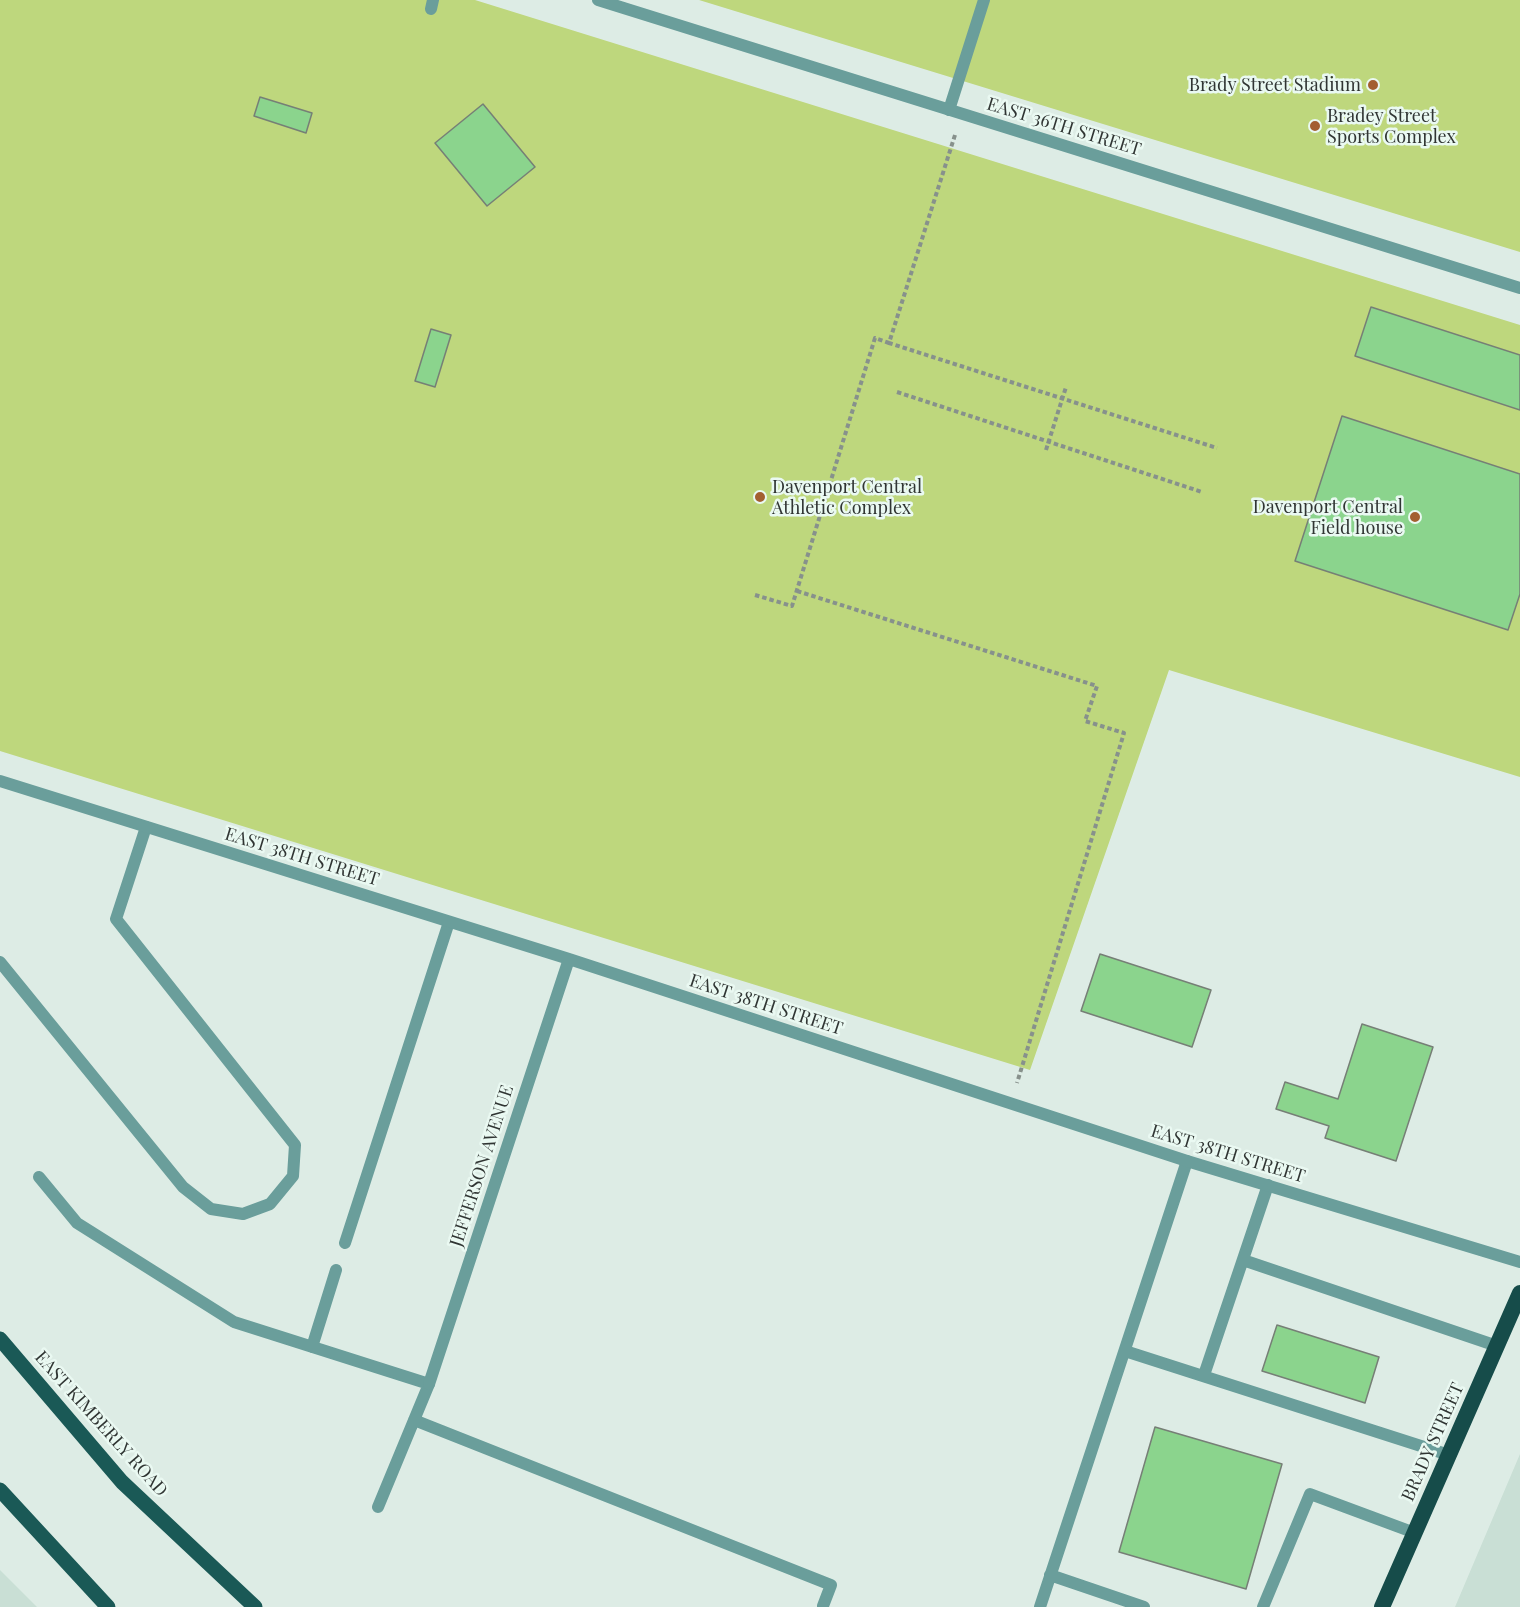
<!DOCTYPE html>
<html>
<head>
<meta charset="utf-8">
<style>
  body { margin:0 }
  canvas { display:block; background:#ddece5 }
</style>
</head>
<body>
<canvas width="1520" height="1607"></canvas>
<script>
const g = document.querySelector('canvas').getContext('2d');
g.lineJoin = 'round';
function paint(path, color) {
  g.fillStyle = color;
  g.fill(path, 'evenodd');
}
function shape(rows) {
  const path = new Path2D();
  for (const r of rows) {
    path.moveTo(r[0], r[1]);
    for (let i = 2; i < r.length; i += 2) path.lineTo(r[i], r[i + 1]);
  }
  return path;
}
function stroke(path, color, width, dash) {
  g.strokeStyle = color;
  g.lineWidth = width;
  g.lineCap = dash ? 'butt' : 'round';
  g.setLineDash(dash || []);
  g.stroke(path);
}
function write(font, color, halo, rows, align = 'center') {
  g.font = font + ' "Playfair Display",serif';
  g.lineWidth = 5;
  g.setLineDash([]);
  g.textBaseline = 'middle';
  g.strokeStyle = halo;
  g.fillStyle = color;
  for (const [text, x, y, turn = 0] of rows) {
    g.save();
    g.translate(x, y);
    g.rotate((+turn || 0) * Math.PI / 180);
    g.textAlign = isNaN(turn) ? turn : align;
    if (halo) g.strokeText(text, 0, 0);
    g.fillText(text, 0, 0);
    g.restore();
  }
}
const built = shape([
  [1520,1454,1520,1607,1455,1607],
  [0,1570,37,1607,0,1607]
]);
const green = shape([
  [0,0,475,0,1520,325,1520,777,1169,670,1030,1070,0,751],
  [699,0,1520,0,1520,252]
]);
const building = shape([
  [260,97,312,113,306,133,254,116,260,97],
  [483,104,535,167,487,206,435,143,483,104],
  [1371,307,1520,355,1520,410,1355,356,1371,307],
  [431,329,451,335,435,387,415,381,431,329],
  [1342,416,1520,474,1520,594,1508,630,1295,561,1342,416],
  [1100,954,1211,990,1192,1047,1081,1011,1100,954],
  [1362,1024,1433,1047,1396,1161,1325,1138,1329,1126,1276,1109,1285,1082,1338,1099,1362,1024],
  [1277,1325,1379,1357,1365,1403,1262,1371,1277,1325],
  [1155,1427,1282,1464,1246,1589,1119,1552,1155,1427]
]);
const path = shape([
  [955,135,889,343,1217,448],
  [897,392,1202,492],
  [1046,450,1066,387],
  [797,591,1097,686,1085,721,1124,733,1017,1083],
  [755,595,792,606,875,338,889,343]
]);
const service = shape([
  [431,9,433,0],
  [949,110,984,0],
  [0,962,183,1187,211,1209,243,1214,270,1204,293,1176,295,1145,116,919,146,827],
  [39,1177,77,1223,234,1322,429,1384,378,1507],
  [345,1243,449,922],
  [1243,1260,1497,1346],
  [312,1347,336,1270],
  [1125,1351,1449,1455],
  [1204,1375,1268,1185],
  [414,1420,831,1585,823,1606],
  [1050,1575,1144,1607],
  [1040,1607,1187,1161],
  [1263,1607,1310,1494,1415,1533]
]);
const minor = shape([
  [0,781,569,959,1187,1161,1520,1262],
  [429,1384,569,959]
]);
const tertiary = shape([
  [598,0,1520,288]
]);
const primary = shape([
  [0,1339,122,1482,255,1607],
  [0,1490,108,1607]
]);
const trunk = shape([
  [1382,1607,1520,1293]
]);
const markers = [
  [1373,85,6,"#a35f30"],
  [1315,126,6,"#a35f30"],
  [760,497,6,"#a35f30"],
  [1415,517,6,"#a35f30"]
];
const poiNames = [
  ["Brady Street Stadium",1361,85],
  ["Bradey Street",1327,116,"left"],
  ["Sports Complex",1327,137,"left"],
  ["Davenport Central",772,487,"left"],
  ["Athletic Complex",772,508,"left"],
  ["Davenport Central",1403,507],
  ["Field house",1403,528]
];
const streetNames = [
  ["EAST 36TH STREET",1064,127,17],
  ["EAST 38TH STREET",302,857,17],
  ["EAST 38TH STREET",766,1005,18],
  ["EAST 38TH STREET",1228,1154,17],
  ["JEFFERSON AVENUE",482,1166,-72],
  ["EAST KIMBERLY ROAD",101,1424,48],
  ["BRADY STREET",1433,1442,-66]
];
paint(built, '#c9dfd5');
paint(green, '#bed77d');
paint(building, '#8bd48d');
stroke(building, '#767f76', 1.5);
stroke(path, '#87918c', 4, [4.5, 3]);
stroke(service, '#6a9e9b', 12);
stroke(minor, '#6a9e9b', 12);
stroke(tertiary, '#6a9e9b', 12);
stroke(primary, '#1a5956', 15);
stroke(trunk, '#164c4a', 16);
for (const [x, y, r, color] of markers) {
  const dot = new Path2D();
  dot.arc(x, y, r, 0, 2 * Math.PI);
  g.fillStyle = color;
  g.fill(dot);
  stroke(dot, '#eaf9f2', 2);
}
write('18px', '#303533', '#eaf9f2', poiNames, 'right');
write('18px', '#303533', '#eaf9f2', streetNames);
</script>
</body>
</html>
